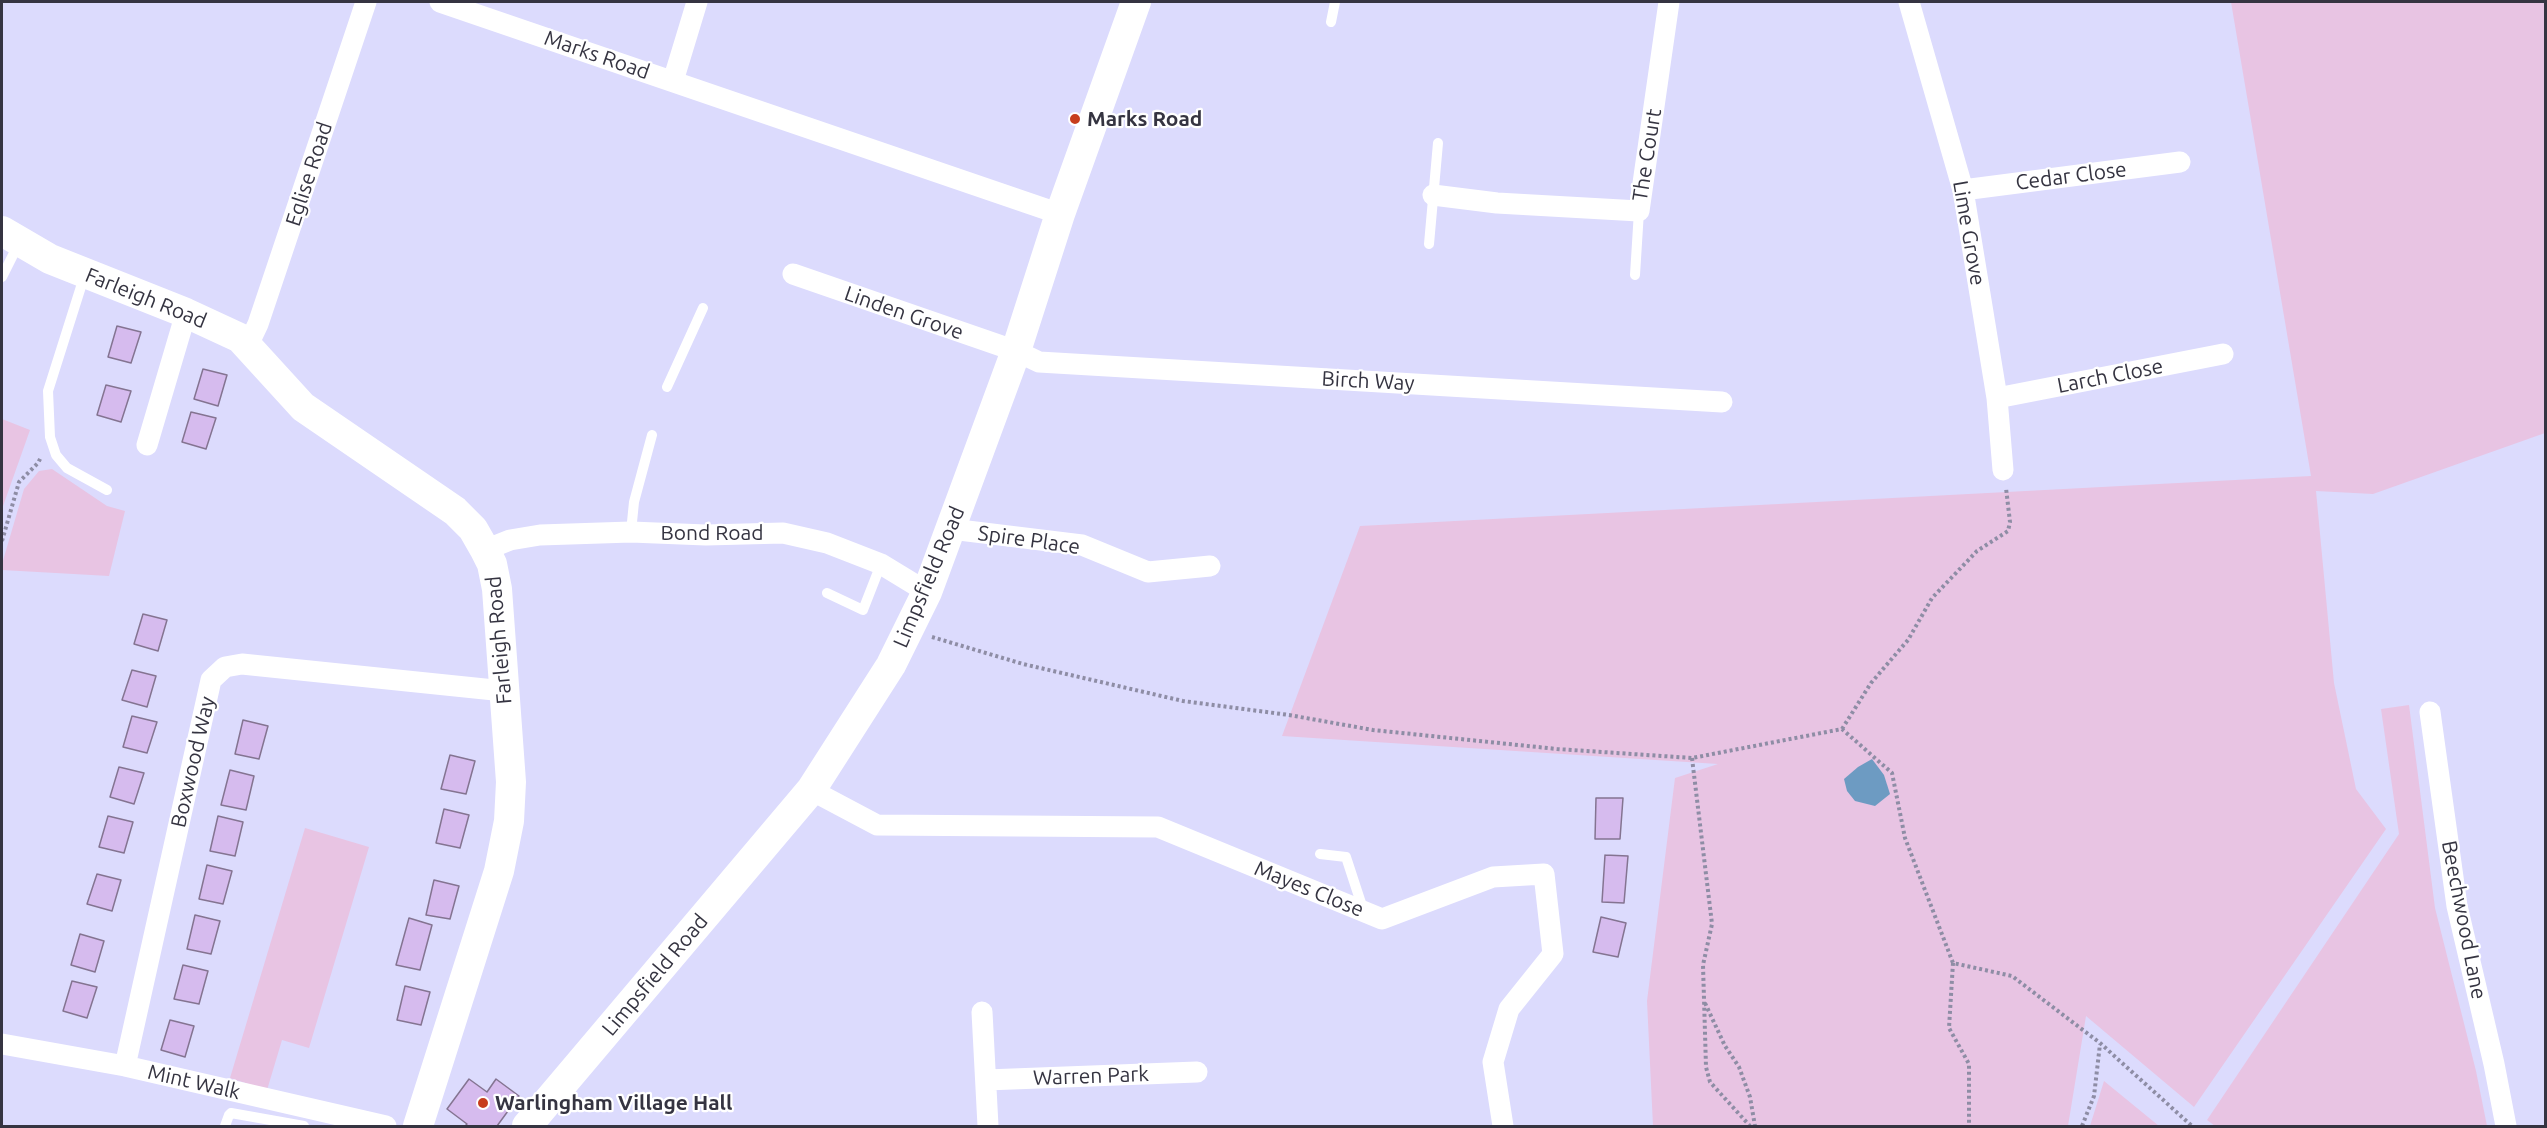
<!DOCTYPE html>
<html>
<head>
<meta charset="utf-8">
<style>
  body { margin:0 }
  #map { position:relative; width:2547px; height:1128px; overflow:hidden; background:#dcdbfd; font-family:Ubuntu,sans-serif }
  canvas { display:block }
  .frame { position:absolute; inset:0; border:3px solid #353441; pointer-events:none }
</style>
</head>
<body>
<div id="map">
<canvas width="2547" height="1128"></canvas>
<div class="frame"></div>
</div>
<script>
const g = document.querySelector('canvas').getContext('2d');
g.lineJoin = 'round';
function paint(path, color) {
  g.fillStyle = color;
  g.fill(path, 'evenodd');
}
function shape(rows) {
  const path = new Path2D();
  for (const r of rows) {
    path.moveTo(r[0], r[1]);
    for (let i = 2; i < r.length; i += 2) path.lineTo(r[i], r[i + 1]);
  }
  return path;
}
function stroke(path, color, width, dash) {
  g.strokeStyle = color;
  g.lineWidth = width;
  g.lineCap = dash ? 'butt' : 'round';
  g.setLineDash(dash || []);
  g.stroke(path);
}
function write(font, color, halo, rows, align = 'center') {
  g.font = font + ' Ubuntu,sans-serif';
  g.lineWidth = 4.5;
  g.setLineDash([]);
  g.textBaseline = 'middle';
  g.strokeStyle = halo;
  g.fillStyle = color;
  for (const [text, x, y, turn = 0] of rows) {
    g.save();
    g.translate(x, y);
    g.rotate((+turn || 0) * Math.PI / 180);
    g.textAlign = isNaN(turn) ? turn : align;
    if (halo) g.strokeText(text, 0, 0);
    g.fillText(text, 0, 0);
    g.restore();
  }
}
const green = shape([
  [2231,2,2545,2,2545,433,2373,494,2316,491,2334,683,2356,789,2386,829,2194,1107,2086,1016,2068,1126,1653,1126,1647,1001,1675,778,1718,764,1282,736,1360,526,2311,476],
  [2,419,30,430,2,509],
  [52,469,107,506,125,511,109,576,2,570,2,564,24,489,39,471],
  [2409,705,2435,908,2476,1071,2487,1126,2215,1126,2207,1120,2399,834,2381,709],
  [305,828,369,847,309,1048,282,1040,267,1090,230,1078],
  [2104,1081,2159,1126,2090,1126]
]);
const water = shape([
  [1872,759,1884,775,1890,794,1875,806,1855,801,1847,791,1844,779,1858,767]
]);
const building = shape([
  [117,326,141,332,131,363,108,357,117,326],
  [203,369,227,375,218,406,194,399,203,369],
  [106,385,131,391,121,422,97,415,106,385],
  [191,412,216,418,206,449,182,442,191,412],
  [143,614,167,620,158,651,134,644,143,614],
  [132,670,156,676,147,707,122,700,132,670],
  [132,716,157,722,147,753,123,747,132,716],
  [243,720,268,726,259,759,235,754,243,720],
  [450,755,475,761,466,794,441,789,450,755],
  [119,767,144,773,134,804,110,797,119,767],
  [230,770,254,776,246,810,221,805,230,770],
  [1596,798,1623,798,1620,839,1595,839,1596,798],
  [444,809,469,815,460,848,436,843,444,809],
  [108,816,133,822,124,853,99,847,108,816],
  [218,816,243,822,235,856,210,851,218,816],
  [1605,855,1628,856,1624,903,1602,902,1605,855],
  [207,865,232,871,223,904,199,899,207,865],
  [97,874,121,880,112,911,87,904,97,874],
  [434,880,459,886,450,919,426,915,434,880],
  [195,915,220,921,211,954,187,949,195,915],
  [1601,917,1626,923,1618,957,1593,952,1601,917],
  [409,918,432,925,420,970,396,965,409,918],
  [80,934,104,941,95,972,71,965,80,934],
  [183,965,208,971,199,1004,174,999,183,965],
  [72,981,97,987,87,1018,63,1011,72,981],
  [405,986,430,992,421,1025,397,1020,405,986],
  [170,1020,194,1026,185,1057,161,1050,170,1020],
  [469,1079,487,1092,496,1079,519,1096,497,1126,465,1126,467,1124,447,1109,469,1079]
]);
const path = shape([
  [2,541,19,482,38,463,41,457],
  [932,637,1023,664,1183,701,1289,715,1373,730,1557,749,1692,758,1842,729,1892,773,1905,838,1953,963,2012,976,2100,1043,2192,1126],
  [1842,729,1871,683,1908,640,1932,598,1977,551,2008,531,2010,522,2006,488],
  [1692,758,1712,924,1703,965,1706,1067,1710,1082,1750,1126],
  [1953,963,1949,1028,1969,1064,1969,1126],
  [1705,1003,1725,1046,1739,1067,1750,1097,1755,1126],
  [2082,1126,2094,1096,2100,1044]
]);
const lane = shape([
  [1331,22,1335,2],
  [1429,244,1438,143],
  [85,274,48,391,50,437,56,455,67,468,107,490],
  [1635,275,1639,211],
  [2,277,19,243],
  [667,387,703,308],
  [631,532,634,502,652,435],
  [827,593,863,610,881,564],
  [1320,854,1346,857,1364,912],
  [225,1126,229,1115,231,1113,304,1126]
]);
const street = shape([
  [440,2,1060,214],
  [1909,2,1963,190,1997,398,2003,470],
  [673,81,697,2],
  [1963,190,2180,162],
  [1433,195,1497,203,1639,211,1669,2],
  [793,274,1016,351,1039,362,1722,402],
  [248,345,258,324,366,2],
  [1997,398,2223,354],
  [147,445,186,313],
  [951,529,1082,545,1148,572,1210,566],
  [485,550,510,540,540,535,631,532,706,535,783,533,827,543,881,564,927,592],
  [2430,712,2457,906,2494,1064,2506,1126],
  [811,790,877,825,1158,827,1382,919,1493,877,1544,874,1553,954,1509,1009,1493,1062,1503,1126],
  [982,1012,988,1126],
  [2,1044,125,1066,386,1126],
  [125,1066,211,680,225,667,242,664,504,691],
  [986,1080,1197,1072]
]);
const secondary = shape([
  [2,231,50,259,186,313,240,338,303,407,455,511,473,529,485,550,492,564,497,589,511,782,509,821,499,871,418,1126],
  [527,1126,811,790,891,665,927,592,1016,351,1060,214,1136,2]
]);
const markers = [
  [1075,119,6,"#c73d1d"],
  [483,1103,6,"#c73d1d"]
];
const streetNames = [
  ["Marks Road",597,55,19],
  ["The Court",1647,155,-81],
  ["Eglise Road",309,174,-72],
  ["Cedar Close",2071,176,-7],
  ["Lime Grove",1969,233,80],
  ["Farleigh Road",146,298,22],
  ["Linden Grove",904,313,19],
  ["Larch Close",2110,376,-11],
  ["Birch Way",1368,381,3],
  ["Bond Road",712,533],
  ["Spire Place",1029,540,8],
  ["Limpsfield Road",929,577,-67],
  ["Farleigh Road",499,640,-95],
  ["Boxwood Way",193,762,-77],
  ["Mayes Close",1309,889,22],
  ["Beechwood Lane",2464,920,79],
  ["Limpsfield Road",655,975,-50],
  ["Warren Park",1091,1076,-2],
  ["Mint Walk",194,1082,13]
];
const poiNames = [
  ["Marks Road",1087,119],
  ["Warlingham Village Hall",495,1103]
];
paint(green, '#e8c4e3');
paint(water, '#6d9bc2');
paint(building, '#d6bbee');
stroke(building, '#847491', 1.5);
stroke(path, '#8e8da5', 4, [3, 3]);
stroke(lane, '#fff', 10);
stroke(street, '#fff', 21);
stroke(secondary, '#fff', 30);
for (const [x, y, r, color] of markers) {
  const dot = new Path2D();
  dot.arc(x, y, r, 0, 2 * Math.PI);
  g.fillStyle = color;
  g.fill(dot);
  stroke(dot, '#fff', 2);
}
write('21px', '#353441', '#fff', streetNames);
write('bold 21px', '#353441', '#fff', poiNames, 'left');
</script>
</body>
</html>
